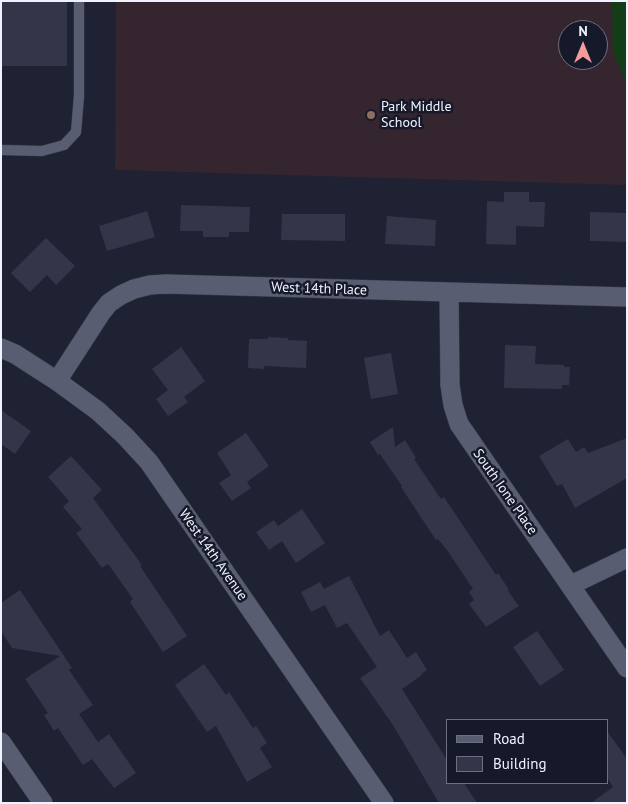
<!DOCTYPE html>
<html>
<head>
<meta charset="utf-8">
<style>
  body { margin:0 }
  #map { position:relative; width:628px; height:804px; overflow:hidden; background:#1f2233; font-family:"PT Sans",sans-serif }
  canvas { display:block }
  .frame { position:absolute; inset:0; border:2px solid #f0f3ff; pointer-events:none }
  .legend { position:absolute; left:446px; top:719px; width:162px; height:65px; box-sizing:border-box; background:#161929; border:1px solid #6d707f; margin:0; padding:6px 9px; list-style:none; font-size:15px; color:#f0f3ff }
  .legend li { display:flex; align-items:center; gap:10px; height:25px }
  .legend b { width:25px; border:1px solid #6d707f }
  .north { position:absolute; left:558px; top:20px; width:50px; height:50px; box-sizing:border-box; background:#161929; border:1px solid #6d707f; border-radius:50%; rotate:0deg; font-size:14px; font-weight:700; line-height:20px; text-align:center; color:#f0f3ff }
  .north::after { content:''; display:block; margin:auto; width:18px; height:22px; background:#f59b9a; clip-path:polygon(50% 0,100% 100%,50% 72%,0 100%) }
</style>
</head>
<body>
<div id="map">
<canvas width="628" height="804"></canvas>
<div class="frame"></div>
<ul class="legend">
<li><b style="height:6px;background:#595d71"></b>Road</li>
<li><b style="height:14px;background:#333649"></b>Building</li>
</ul>
<div class="north">N</div>
</div>
<script>
const g = document.querySelector('canvas').getContext('2d');
g.lineJoin = 'round';
function paint(path, color) {
  g.fillStyle = color;
  g.fill(path, 'evenodd');
}
function shape(rows) {
  const path = new Path2D();
  for (const r of rows) {
    path.moveTo(r[0], r[1]);
    for (let i = 2; i < r.length; i += 2) path.lineTo(r[i], r[i + 1]);
  }
  return path;
}
function stroke(path, color, width, dash) {
  g.strokeStyle = color;
  g.lineWidth = width;
  g.lineCap = dash ? 'butt' : 'round';
  g.setLineDash(dash || []);
  g.stroke(path);
}
function write(font, color, halo, rows, align = 'center') {
  g.font = font + ' "PT Sans",sans-serif';
  g.lineWidth = 5;
  g.setLineDash([]);
  g.textBaseline = 'middle';
  g.strokeStyle = halo;
  g.fillStyle = color;
  for (const [text, x, y, turn = 0] of rows) {
    g.save();
    g.translate(x, y);
    g.rotate((+turn || 0) * Math.PI / 180);
    g.textAlign = isNaN(turn) ? turn : align;
    if (halo) g.strokeText(text, 0, 0);
    g.fillText(text, 0, 0);
    g.restore();
  }
}
const education = shape([
  [116,1,627,1,627,185,115,170],
  [568,30,598,30,598,60,568,60]
]);
const green = shape([
  [612,1,627,1,627,84,613,53]
]);
const building = shape([
  [1,1,67,1,67,66,1,66],
  [504,192,529,192,529,202,545,202,544,227,516,226,516,245,486,244,487,201,504,202],
  [181,205,250,207,249,232,229,232,229,237,203,237,203,231,180,231],
  [147,211,155,237,107,251,99,226],
  [590,212,627,213,627,242,590,241],
  [282,214,345,214,345,241,281,240],
  [387,216,436,220,435,246,385,244],
  [46,238,75,266,56,285,47,275,30,292,11,273],
  [268,337,288,338,288,340,307,341,306,368,264,366,264,369,248,368,249,339,268,339],
  [505,345,536,346,535,364,564,365,564,367,570,367,569,385,562,385,562,389,504,388],
  [181,347,205,381,184,397,188,402,168,416,156,399,168,390,152,369],
  [391,353,398,394,371,399,364,358],
  [1,410,31,431,15,454,1,444],
  [393,427,395,447,405,440,416,458,414,459,441,499,444,497,496,575,498,573,509,590,508,591,519,606,486,627,469,604,474,600,469,592,473,589,447,550,438,539,436,540,401,487,402,486,380,454,378,455,370,442],
  [246,433,269,466,247,482,251,488,232,501,219,483,231,475,217,453],
  [627,438,627,478,575,508,562,484,557,486,539,456,568,439,576,452,584,447,588,453],
  [71,456,102,490,93,498,142,565,140,566,187,636,163,652,130,602,133,599,108,564,102,568,76,533,82,529,63,507,69,501,48,477],
  [302,509,325,543,296,563,282,541,269,550,256,532,274,520,278,526],
  [349,576,380,636,389,630,407,658,416,652,427,670,421,674,422,675,402,689,447,760,447,783,464,783,477,803,439,803,393,725,360,678,377,667,347,623,337,628,325,605,311,612,301,592,320,582,324,589],
  [20,590,72,668,69,670,93,705,79,714,98,742,109,734,136,773,114,788,92,759,83,765,58,728,54,731,44,715,48,713,25,679,60,656,12,648,1,631,1,603],
  [537,631,564,670,540,686,513,647],
  [204,664,226,695,229,692,253,728,256,726,267,743,260,748,272,767,247,782,216,726,207,732,175,685],
  [607,731,627,759,627,803,591,803,613,787,607,777]
]);
const lane = shape([
  [1,150,42,151,64,145,76,132,79,96,79,1]
]);
const street = shape([
  [449,293,450,385,453,405,459,424,627,668],
  [1,348,15,354,57,381,98,411,125,436,149,462,384,803],
  [57,381,101,313,109,303,121,295,134,289,150,285,166,284,627,297],
  [571,585,627,558],
  [1,742,43,803]
]);
const markers = [
  [371,115,5,"#8d6e63"]
];
const poiNames = [
  ["Park Middle",381,107],
  ["School",381,123]
];
const streetNames = [
  ["West 14th Place",319,289,2],
  ["South Ione Place",505,492,55],
  ["West 14th Avenue",213,555,55]
];
paint(education, '#35252f');
paint(green, '#123d16');
paint(building, '#333649');
stroke(lane, '#3c3e4c', 11);
stroke(street, '#3c3e4c', 20);
stroke(lane, '#595d71', 10);
stroke(street, '#595d71', 19);
for (const [x, y, r, color] of markers) {
  const dot = new Path2D();
  dot.arc(x, y, r, 0, 2 * Math.PI);
  g.fillStyle = color;
  g.fill(dot);
  stroke(dot, '#161929', 2);
}
write('14px', '#f0f3ff', '#161929', poiNames, 'left');
write('14px', '#f0f3ff', '#161929', streetNames);
</script>
</body>
</html>
